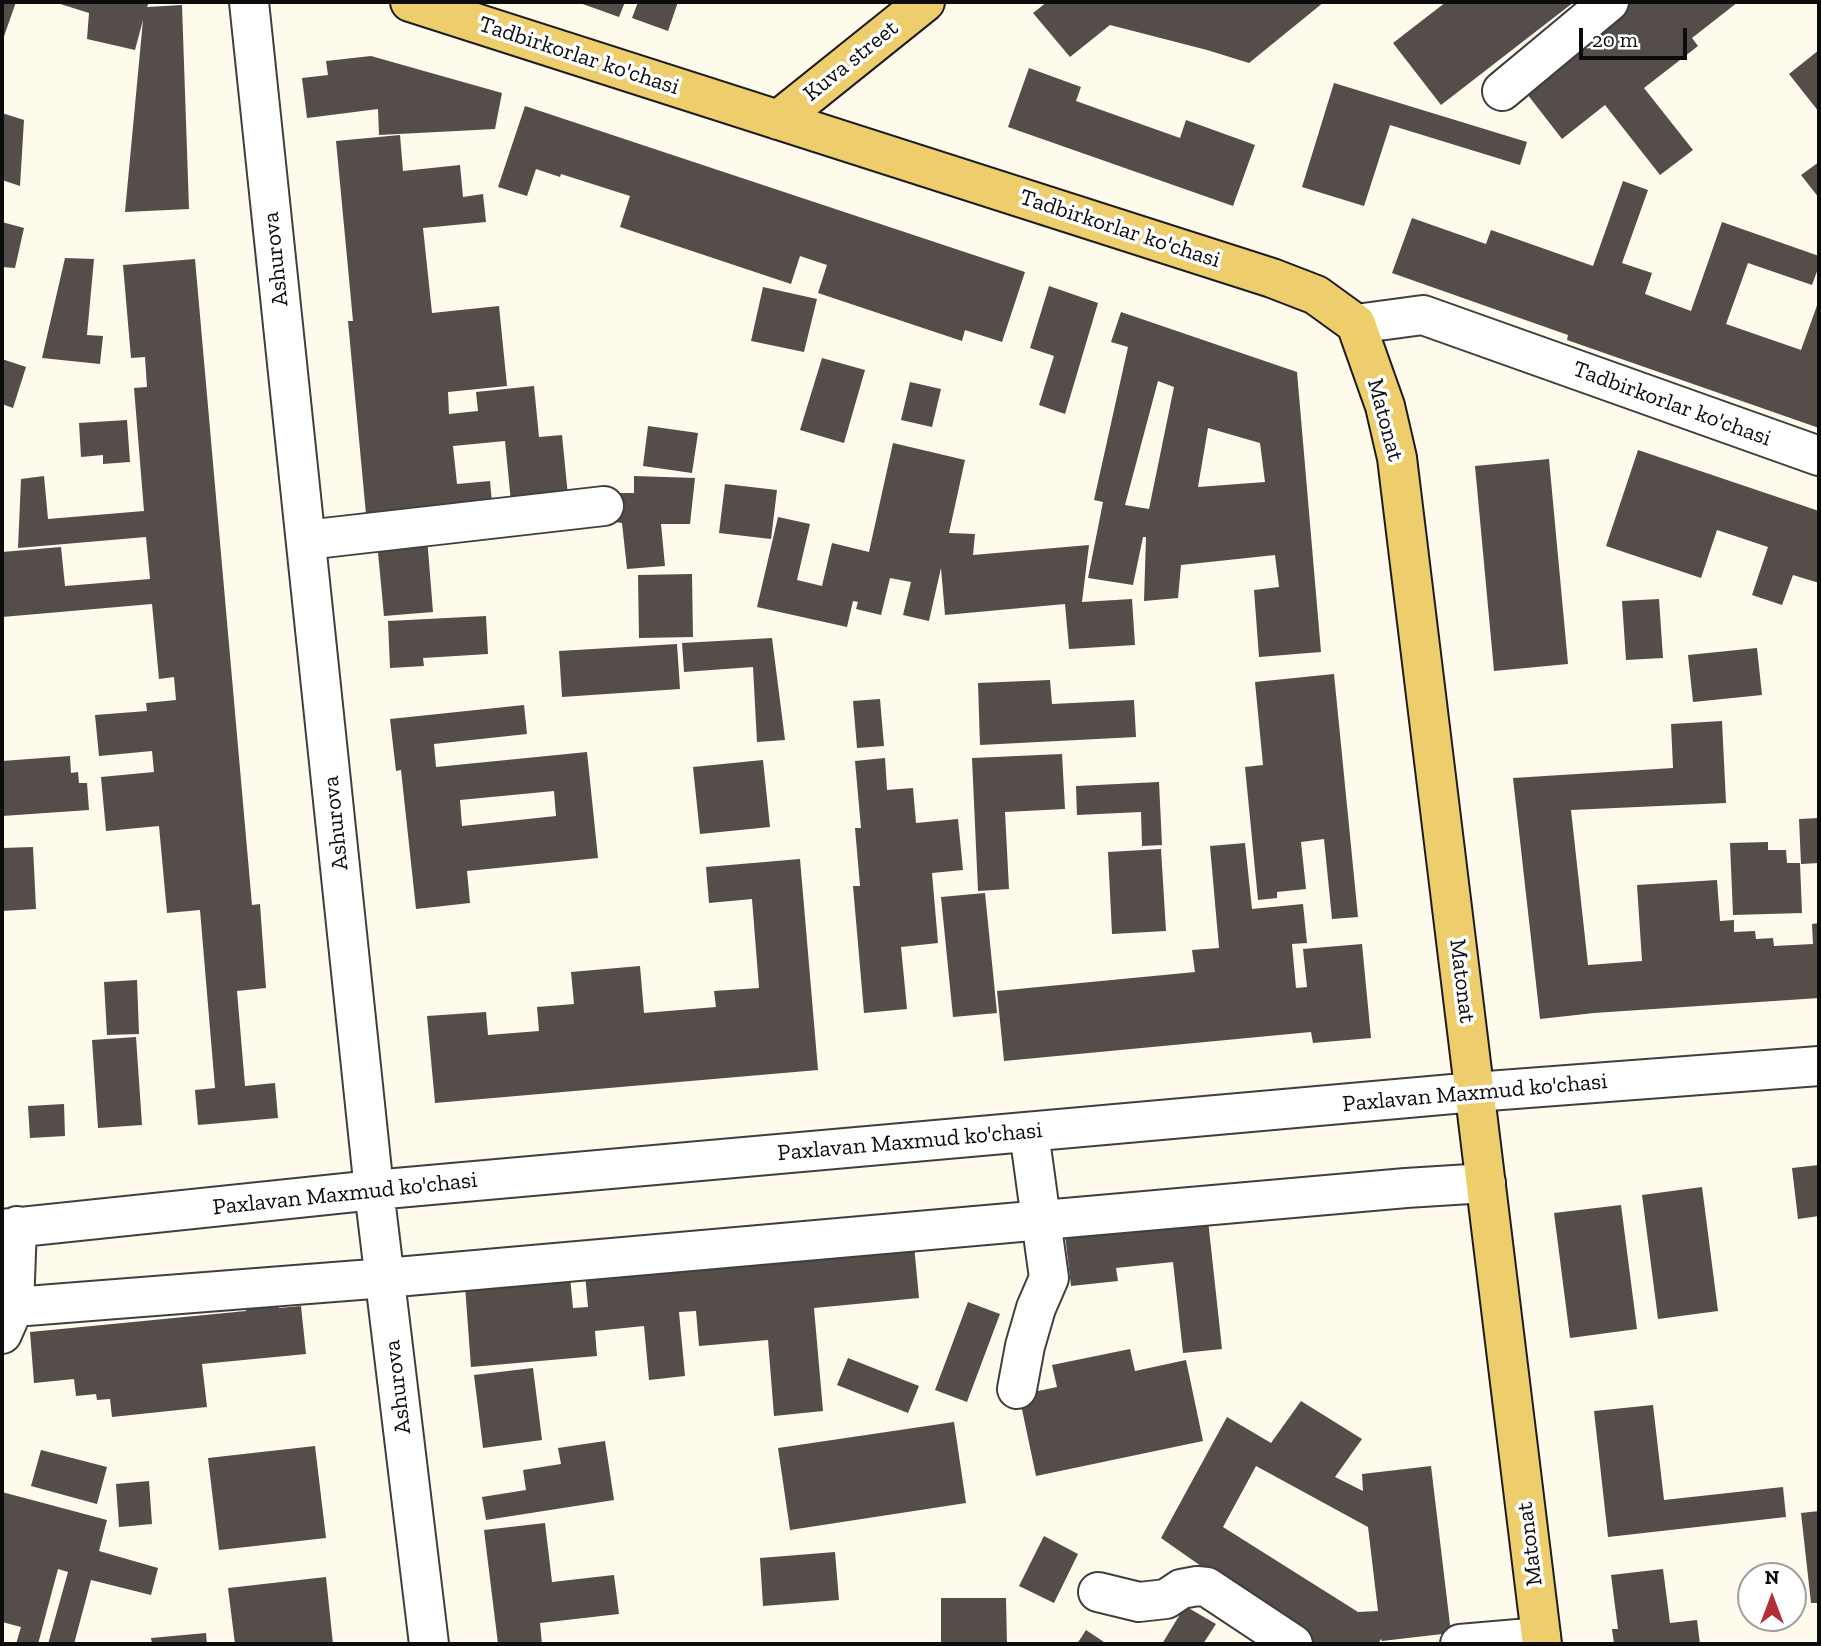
<!DOCTYPE html>
<html>
<head>
<meta charset="utf-8">
<style>
  body { margin:0 }
  #map { position:relative; width:1821px; height:1646px; overflow:hidden; background:#fefaec; font-family:"Zilla Slab",serif }
  canvas { display:block }
  .frame { position:absolute; inset:0; border:4px solid #0c0c0c; pointer-events:none }
  .north { position:absolute; left:1737px; top:1562px; width:70px; height:70px; box-sizing:border-box; background:#fff; border:2px solid #9e9e9e; border-radius:50%; rotate:0deg; font-size:19px; font-weight:700; line-height:28px; text-align:center; color:#0c0c0c }
  .north::after { content:''; display:block; margin:auto; width:24px; height:32px; background:#b12f37; clip-path:polygon(50% 0,100% 100%,50% 72%,0 100%) }
  .scale { position:absolute; left:1579px; top:28px; width:108px; height:32px; box-sizing:border-box; border:4px solid #0c0c0c; border-top:0; padding-left:9px; font-size:21px; line-height:24px; white-space:nowrap; color:#0c0c0c; -webkit-text-stroke:5px #fff; paint-order:stroke }
</style>
</head>
<body>
<div id="map">
<canvas width="1821" height="1646"></canvas>
<div class="frame"></div>
<div class="north">N</div>
<div class="scale">20 m</div>
</div>
<script>
const g = document.querySelector('canvas').getContext('2d');
g.lineJoin = 'round';
function paint(path, color) {
  g.fillStyle = color;
  g.fill(path, 'evenodd');
}
function shape(rows) {
  const path = new Path2D();
  for (const r of rows) {
    path.moveTo(r[0], r[1]);
    for (let i = 2; i < r.length; i += 2) path.lineTo(r[i], r[i + 1]);
  }
  return path;
}
function stroke(path, color, width, dash) {
  g.strokeStyle = color;
  g.lineWidth = width;
  g.lineCap = dash ? 'butt' : 'round';
  g.setLineDash(dash || []);
  g.stroke(path);
}
function write(font, color, halo, rows, align = 'center') {
  g.font = font + ' "Zilla Slab",serif';
  g.lineWidth = 7;
  g.setLineDash([]);
  g.textBaseline = 'middle';
  g.strokeStyle = halo;
  g.fillStyle = color;
  for (const [text, x, y, turn = 0] of rows) {
    g.save();
    g.translate(x, y);
    g.rotate((+turn || 0) * Math.PI / 180);
    g.textAlign = isNaN(turn) ? turn : align;
    if (halo) g.strokeText(text, 0, 0);
    g.fillText(text, 0, 0);
    g.restore();
  }
}
const building = shape([
  [2,2,16,2,2,42],
  [54,2,149,2,147,7,182,5,189,209,125,212,143,20,135,50,87,39,89,13],
  [577,2,625,2,619,17],
  [638,2,678,2,668,31,632,18],
  [1047,2,1324,2,1249,63,1207,50,1110,25,1070,57,1033,13],
  [1446,2,1574,2,1441,105,1393,43],
  [1619,2,1738,2,1692,38,1698,46,1644,88,1693,150,1660,175,1605,105,1562,139,1517,81],
  [1819,50,1819,112,1789,74],
  [371,56,502,93,495,129,379,135,378,109,307,118,302,78,328,75,326,61],
  [1029,68,1081,87,1076,101,1180,138,1186,120,1255,145,1233,206,1008,127],
  [1334,83,1527,142,1520,165,1390,125,1364,206,1302,187],
  [525,106,1025,272,1002,342,965,330,962,341,818,293,827,265,800,256,791,284,620,227,630,196,561,174,560,177,536,169,527,196,498,187],
  [2,113,24,120,20,186,2,180],
  [400,135,403,171,460,165,463,197,483,194,486,222,423,228,432,313,499,306,507,386,448,392,449,414,478,411,476,392,534,386,539,437,562,435,569,506,512,512,505,441,453,446,457,484,490,481,493,513,367,525,348,321,353,321,336,141],
  [1819,162,1819,198,1801,175],
  [1623,181,1648,190,1622,263,1652,273,1645,294,1691,311,1722,222,1819,256,1819,266,1812,285,1748,263,1726,324,1801,350,1819,300,1819,428,1567,340,1568,335,1392,273,1412,218,1486,244,1491,230,1593,266],
  [2,222,24,228,15,268,2,267],
  [65,258,94,259,87,335,103,336,100,364,42,358],
  [195,259,252,905,260,904,266,988,237,991,245,1086,275,1083,278,1118,198,1125,195,1090,215,1088,200,910,167,913,159,826,106,831,101,777,154,772,152,751,99,756,95,715,147,711,146,703,176,700,174,677,159,679,152,604,2,617,2,552,61,547,65,586,150,579,146,537,18,548,21,479,44,476,48,519,144,511,134,388,147,387,145,357,131,358,123,265],
  [1049,286,1098,303,1065,414,1039,405,1054,356,1030,348],
  [763,287,817,299,804,352,751,341],
  [1121,312,1297,372,1321,652,1259,657,1254,590,1279,587,1275,555,1181,565,1178,598,1144,601,1146,537,1143,537,1133,585,1088,578,1103,502,1094,500,1128,347,1111,342],
  [1158,381,1174,387,1149,509,1125,505],
  [1208,428,1260,443,1265,482,1198,487],
  [822,358,865,370,844,443,800,430],
  [2,359,26,367,13,408,2,404],
  [910,382,941,389,932,427,901,420],
  [127,420,130,462,103,464,103,455,81,457,79,423],
  [648,426,698,433,692,473,643,466],
  [893,443,965,460,949,533,975,534,973,555,1089,545,1082,602,1132,599,1135,645,1069,649,1065,604,945,615,941,568,929,621,903,615,911,582,890,578,881,615,856,609,858,602,853,601,847,627,757,607,778,517,810,524,797,580,822,586,832,543,869,552],
  [1638,450,1819,511,1819,583,1793,575,1782,605,1752,595,1768,547,1717,530,1701,578,1606,546],
  [1549,459,1568,664,1494,671,1475,466],
  [634,476,695,478,690,524,661,524,665,566,627,569,622,523,615,522,616,493,634,493],
  [725,484,777,490,771,539,719,533],
  [427,537,433,612,384,616,377,542],
  [692,574,693,637,639,638,638,575],
  [1659,599,1663,658,1626,660,1622,601],
  [486,616,488,654,423,658,424,666,390,668,388,621],
  [772,638,785,740,757,742,753,667,684,672,682,643],
  [677,644,680,689,562,697,559,651],
  [1757,648,1762,695,1693,702,1688,655],
  [1334,674,1358,917,1332,919,1324,839,1301,842,1306,889,1277,892,1277,898,1258,900,1245,767,1263,765,1255,682],
  [1050,680,1052,704,1134,700,1136,737,980,745,978,683],
  [880,699,884,746,857,748,853,701],
  [524,705,527,734,434,744,436,767,587,752,598,858,467,871,470,903,416,909,401,770,396,771,390,719],
  [554,791,556,816,462,826,460,800],
  [1722,721,1726,803,1571,810,1588,965,1642,961,1637,885,1717,880,1720,921,1734,920,1734,932,1755,931,1756,939,1773,938,1774,946,1813,944,1812,924,1819,923,1819,998,1594,1013,1540,1019,1513,778,1673,768,1671,724],
  [1062,754,1065,809,1005,812,1009,889,978,891,972,758],
  [70,756,71,773,78,772,79,783,87,783,89,810,2,816,2,761],
  [885,758,887,790,913,788,916,823,958,819,963,870,932,873,938,943,901,947,907,1009,864,1013,853,886,860,886,855,828,861,828,855,761],
  [763,760,770,827,700,834,693,767],
  [1159,782,1162,845,1142,846,1141,812,1077,815,1076,786],
  [1819,818,1819,863,1801,864,1799,819],
  [1768,842,1768,850,1786,850,1787,863,1800,863,1802,913,1733,915,1730,843],
  [1245,843,1252,909,1303,904,1307,943,1292,944,1296,988,1307,987,1303,949,1362,944,1371,1038,1313,1043,1311,1032,1004,1061,997,991,1195,972,1192,950,1219,948,1210,846],
  [33,847,36,909,2,911,2,848],
  [1161,849,1166,931,1112,934,1108,852],
  [800,859,818,1070,435,1103,427,1016,486,1012,488,1035,539,1031,537,1007,574,1004,571,972,640,966,644,1013,716,1007,714,991,759,988,752,899,709,903,706,867],
  [985,893,997,1013,953,1017,941,897],
  [137,980,139,1034,107,1035,104,982],
  [136,1037,142,1125,98,1128,92,1040],
  [64,1104,65,1136,30,1138,28,1106],
  [1819,1165,1819,1216,1798,1219,1792,1168],
  [1702,1187,1718,1311,1658,1319,1642,1195],
  [1621,1205,1637,1329,1570,1338,1554,1213],
  [1208,1220,1222,1349,1183,1353,1173,1262,1116,1268,1118,1281,1071,1286,1065,1235],
  [914,1245,919,1298,814,1308,823,1411,774,1416,768,1340,699,1346,696,1311,679,1312,685,1376,649,1380,644,1326,595,1331,597,1356,471,1367,465,1286,570,1277,573,1308,588,1307,585,1274],
  [277,1292,279,1308,301,1306,306,1354,202,1364,207,1407,112,1417,110,1399,97,1400,96,1394,76,1396,74,1379,34,1383,30,1332,246,1311,245,1295],
  [968,1302,1000,1314,967,1402,935,1390],
  [1130,1349,1135,1371,1186,1360,1203,1441,1036,1476,1019,1395,1057,1387,1052,1365],
  [848,1358,919,1386,908,1413,837,1385],
  [533,1368,542,1440,483,1448,474,1375],
  [1301,1401,1362,1439,1335,1477,1363,1491,1362,1474,1431,1466,1451,1633,1382,1641,1381,1639,1378,1644,1312,1644,1161,1538,1227,1417,1271,1443],
  [1256,1466,1368,1527,1378,1611,1358,1612,1223,1527],
  [1653,1405,1664,1500,1783,1487,1786,1517,1608,1537,1594,1411],
  [954,1422,966,1503,790,1530,778,1448],
  [605,1441,614,1500,486,1520,482,1497,526,1490,523,1470,561,1464,558,1448],
  [315,1446,326,1538,219,1550,208,1458],
  [41,1450,107,1467,97,1504,31,1486],
  [149,1481,152,1524,119,1527,116,1484],
  [2,1492,107,1520,99,1551,158,1568,151,1595,91,1580,74,1644,48,1644,68,1572,58,1569,38,1644,16,1644,21,1627,2,1622],
  [1819,1511,1819,1603,1811,1603,1801,1513],
  [545,1523,552,1582,614,1575,619,1614,540,1623,542,1644,498,1644,484,1530],
  [1044,1536,1078,1554,1054,1603,1019,1586],
  [835,1552,839,1600,763,1606,760,1558],
  [1663,1569,1670,1623,1697,1620,1700,1644,1614,1644,1612,1629,1618,1629,1611,1575],
  [326,1577,333,1644,235,1644,228,1588],
  [941,1598,1006,1598,1007,1644,941,1644],
  [1185,1606,1216,1624,1203,1644,1162,1644],
  [1086,1630,1107,1644,1077,1644],
  [206,1633,207,1644,152,1644,151,1638]
]);
const minor = shape([
  [249,2,374,1190,429,1644],
  [1502,91,1609,2],
  [1356,324,1423,315,1819,456],
  [306,540,604,506],
  [2,1229,374,1190,1475,1092,1819,1066],
  [14,1307,385,1278,1406,1188,1486,1183],
  [2,1334,14,1307,17,1226],
  [1017,1389,1025,1346,1036,1308,1049,1278,1029,1132],
  [1098,1592,1139,1602,1166,1599,1181,1589,1197,1586,1207,1587,1293,1644],
  [1460,1644,1541,1637]
]);
const major = shape([
  [410,2,1272,278,1316,295,1356,324,1385,406,1397,458,1542,1644],
  [778,120,925,2]
]);
const streetNames = [
  ["Tadbirkorlar ko'chasi",579,56,18],
  ["Kuva street",851,61,-39],
  ["Tadbirkorlar ko'chasi",1120,229,18],
  ["Ashurova",276,259,-96],
  ["Tadbirkorlar ko'chasi",1672,404,20],
  ["Matonat",1385,420,75],
  ["Ashurova",336,823,-96],
  ["Matonat",1462,981,83],
  ["Paxlavan Maxmud ko'chasi",1475,1093,-5],
  ["Paxlavan Maxmud ko'chasi",910,1142,-5],
  ["Paxlavan Maxmud ko'chasi",345,1194,-6],
  ["Ashurova",398,1387,-97],
  ["Matonat",1530,1544,-97]
];
paint(building, '#544d49');
stroke(minor, '#3f3f3f', 42);
stroke(major, '#1d1d1d', 42);
stroke(minor, '#fff', 38);
stroke(major, '#eecd6c', 38);
write('23px', '#0c0c0c', '#fff', streetNames);
</script>
</body>
</html>
